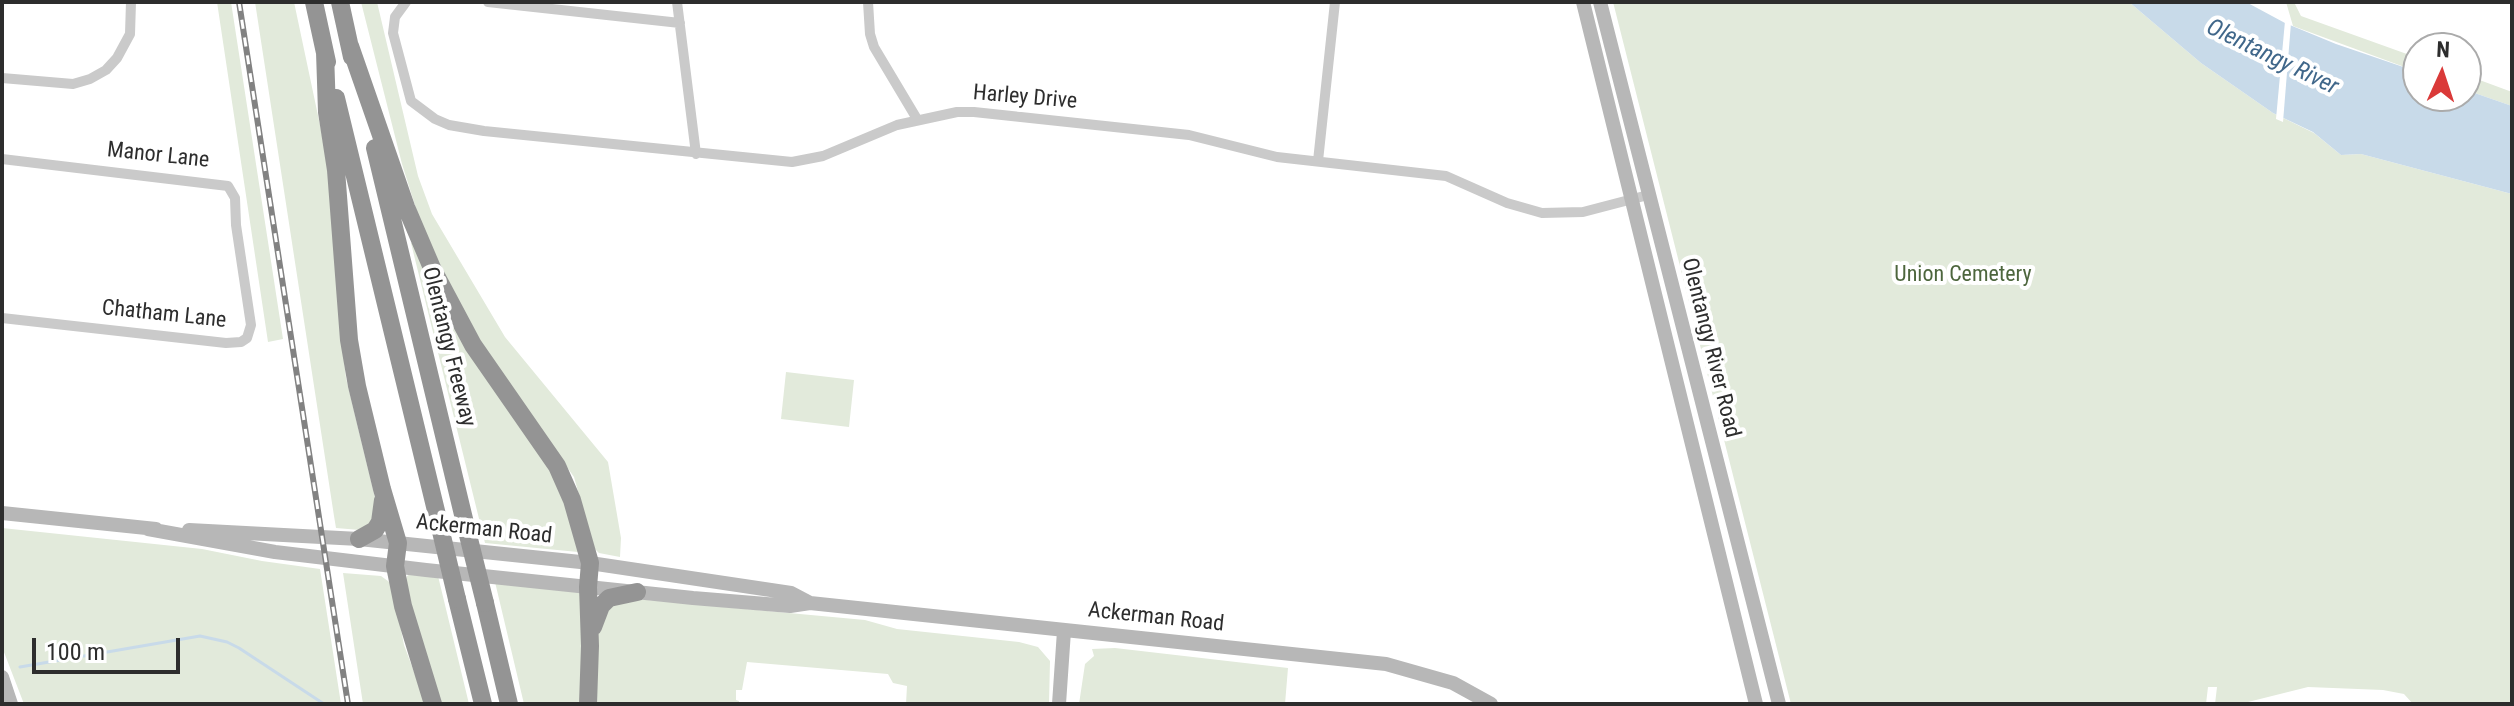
<!DOCTYPE html>
<html>
<head>
<meta charset="utf-8">
<style>
  body { margin:0 }
  #map { position:relative; width:2514px; height:706px; overflow:hidden; background:#fff; font-family:"Roboto Condensed",sans-serif }
  canvas { display:block }
  .frame { position:absolute; inset:0; border:4px solid #2d2d2d; pointer-events:none }
  .north { position:absolute; left:2402px; top:32px; width:80px; height:80px; box-sizing:border-box; background:#fff; border:2px solid #ababab; border-radius:50%; rotate:3deg; font-size:22px; font-weight:700; line-height:32px; text-align:center; color:#2d2d2d }
  .north::after { content:''; display:block; margin:auto; width:28px; height:36px; background:#da3a39; clip-path:polygon(50% 0,100% 100%,50% 72%,0 100%) }
  .scale { position:absolute; left:32px; top:638px; width:148px; height:36px; box-sizing:border-box; border:4px solid #2d2d2d; border-top:0; padding-left:10px; font-size:24px; line-height:28px; white-space:nowrap; color:#2d2d2d; -webkit-text-stroke:6px #fff; paint-order:stroke }
</style>
</head>
<body>
<div id="map">
<canvas width="2514" height="706"></canvas>
<div class="frame"></div>
<div class="north">N</div>
<div class="scale">100 m</div>
</div>
<script>
const g = document.querySelector('canvas').getContext('2d');
g.lineJoin = 'round';
function paint(path, color) {
  g.fillStyle = color;
  g.fill(path, 'evenodd');
}
function shape(rows) {
  const path = new Path2D();
  for (const r of rows) {
    path.moveTo(r[0], r[1]);
    for (let i = 2; i < r.length; i += 2) path.lineTo(r[i], r[i + 1]);
  }
  return path;
}
function stroke(path, color, width, dash) {
  g.strokeStyle = color;
  g.lineWidth = width;
  g.lineCap = dash ? 'butt' : 'round';
  g.setLineDash(dash || []);
  g.stroke(path);
}
function write(font, color, halo, rows, align = 'center') {
  g.font = font + ' "Roboto Condensed",sans-serif';
  g.lineWidth = 8;
  g.setLineDash([]);
  g.textBaseline = 'middle';
  g.strokeStyle = halo;
  g.fillStyle = color;
  for (const [text, x, y, turn = 0] of rows) {
    g.save();
    g.translate(x, y);
    g.rotate((+turn || 0) * Math.PI / 180);
    g.textAlign = isNaN(turn) ? turn : align;
    if (halo) g.strokeText(text, 0, 0);
    g.fillText(text, 0, 0);
    g.restore();
  }
}
const green = shape([
  [217,2,231,2,283,339,268,342],
  [255,2,294,2,320,125,329,174,340,326,346,378,377,506,376,521,360,530,336,528,334,516],
  [361,2,377,2,418,176,432,214,505,337,608,462,621,538,620,557,599,553,594,548,574,477,506,381,460,309,424,234,402,164],
  [1613,2,2129,2,2201,63,2273,113,2314,133,2341,155,2361,154,2512,194,2512,704,2413,704,2404,694,2383,690,2308,687,2240,704,2215,704,2217,687,2208,687,2206,704,1791,704],
  [2286,2,2294,2,2301,16,2418,58,2418,72,2293,26],
  [2466,75,2512,92,2512,106,2466,90],
  [415,242,558,483,580,550,578,552,485,543,411,243],
  [786,372,854,380,849,427,781,419],
  [2,528,202,549,262,561,320,569,341,704,24,704,2,647],
  [343,573,381,576,392,584,404,645,426,704,363,704],
  [412,573,438,576,469,704,439,704,405,583,407,576],
  [495,582,581,592,585,596,580,704,524,704],
  [637,599,865,620,897,629,1019,642,1038,647,1050,661,1049,704,906,704,907,686,893,683,888,674,747,662,742,690,736,690,736,700,739,701,739,704,595,704,597,623,602,609],
  [1115,648,1288,668,1285,704,1079,704,1085,664,1094,656,1092,649]
]);
const water = shape([
  [2129,2,2246,2,2285,23,2336,44,2418,72,2418,96,2466,96,2466,90,2512,106,2512,194,2361,154,2341,155,2313,132,2273,113,2201,63]
]);
const pier = shape([
  [2285,21,2291,23,2283,122,2276,119]
]);
const stream = shape([
  [20,667,200,636,227,642,239,648,324,704]
]);
const street = shape([
  [406,2,395,17,393,33,411,101,435,119,449,125,484,131,792,162,823,156,897,125,957,112,974,112,1189,135,1277,157,1446,176,1507,203,1542,213,1583,212,1648,195],
  [488,2,680,23],
  [677,2,696,154],
  [868,2,870,34,874,47,917,119],
  [2,78,73,84,90,79,106,70,117,58,130,34,131,2],
  [2,159,228,186,235,198,236,225,251,325,247,338,241,342,226,343,2,318],
  [1318,161,1335,2]
]);
const secondary = shape([
  [1583,2,1756,704],
  [1600,2,1779,704],
  [2,513,156,529],
  [148,529,275,552,426,570,693,598,790,606,810,603,1386,664,1453,683,1491,704],
  [189,530,359,539,590,563,791,593,810,603],
  [2,677,11,704],
  [1059,704,1064,631]
]);
const highway = shape([
  [314,2,327,62],
  [340,2,352,57],
  [350,46,406,207,432,268,473,345,557,466,572,500,590,563,588,587,590,646,588,704],
  [325,52,327,112,336,170,349,340,357,386,382,489,398,543,395,566,403,606,433,704],
  [336,98,438,519],
  [375,148,465,523],
  [359,539,375,530,380,522,383,500],
  [457,599,483,704],
  [485,603,509,704],
  [593,627,601,606,609,598,637,592]
]);
const rail = shape([
  [239,2,348,704]
]);
const highwayBridge = shape([
  [438,519,457,599],
  [465,523,485,603]
]);
const streetNames = [
  ["Harley Drive",1025,98,5],
  ["Manor Lane",158,156,6],
  ["Chatham Lane",164,315,6],
  ["Olentangy Freeway",448,347,76],
  ["Olentangy River Road",1710,348,76],
  ["Ackerman Road",484,530,6],
  ["Ackerman Road",1156,618,6]
];
const parkNames = [
  ["Union Cemetery",1963,275]
];
const waterNames = [
  ["Olentangy River",2272,58,26]
];
paint(green, '#e2eadb');
paint(water, '#c8dae9');
paint(pier, '#fff');
stroke(stream, '#c8dae9', 3);
stroke(street, '#cacaca', 10);
stroke(secondary, '#b7b7b7', 14);
stroke(highway, '#949494', 18);
stroke(rail, '#828282', 6);
stroke(rail, '#fff', 3, [9]);
stroke(highwayBridge, '#949494', 18);
write('22px', '#2d2d2d', '#fff', streetNames);
write('22px', '#4d663d', '#fff', parkNames);
write('italic 24px', '#40678a', '#fff', waterNames);
</script>
</body>
</html>
